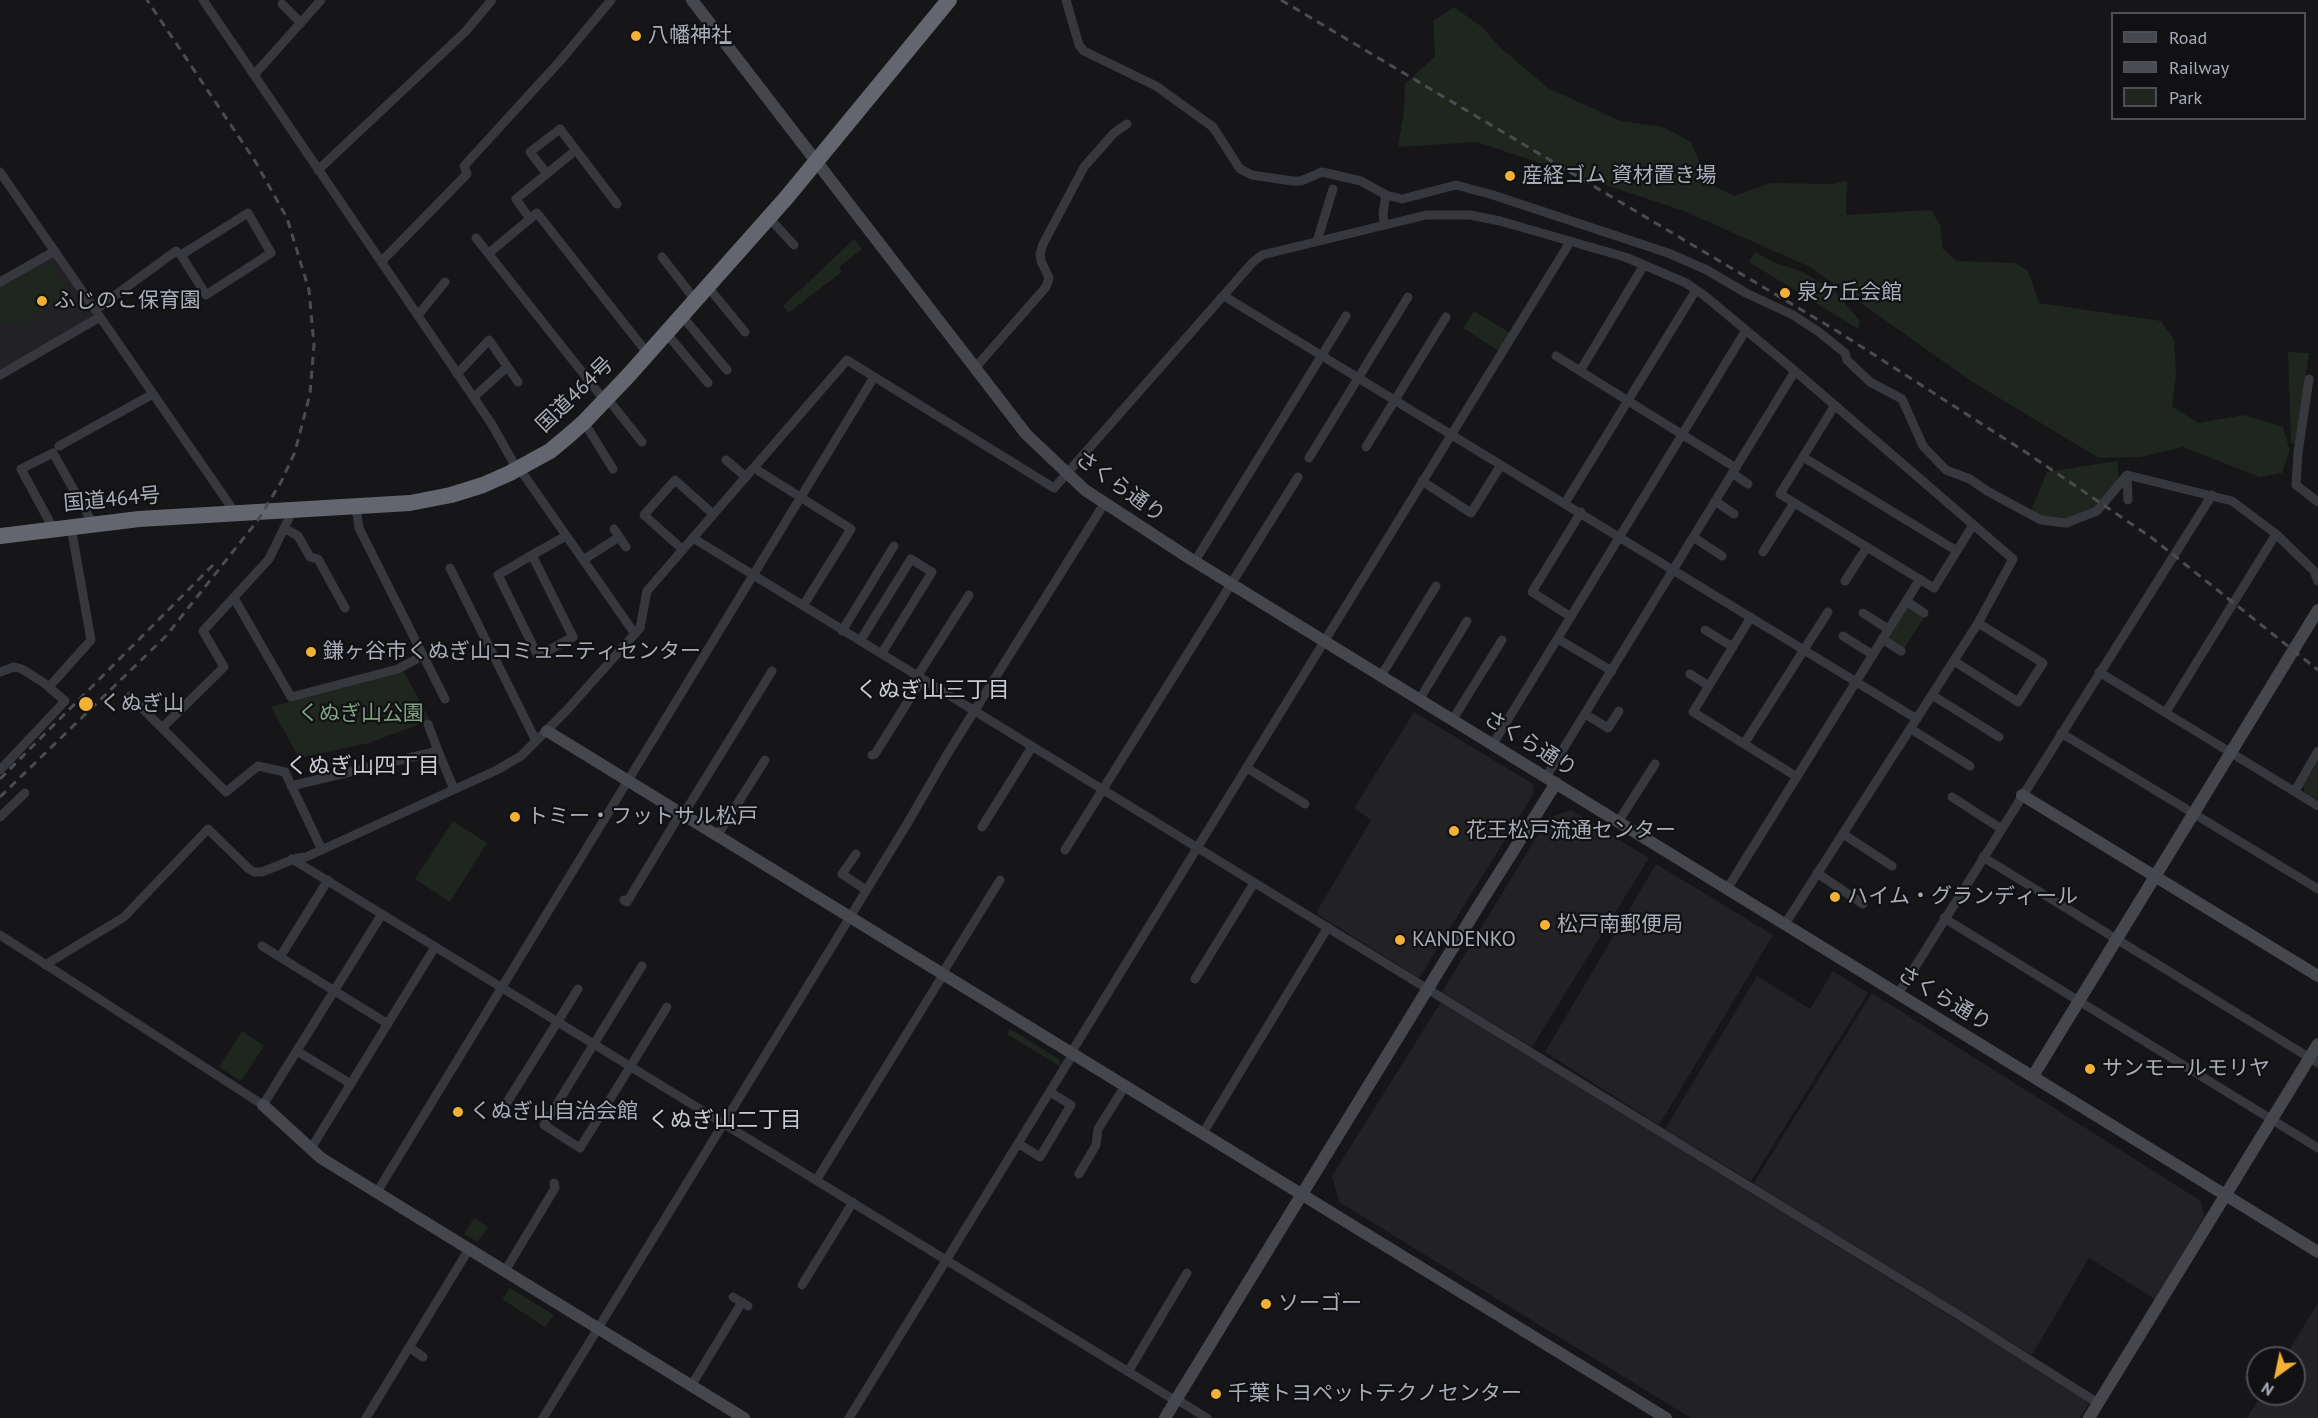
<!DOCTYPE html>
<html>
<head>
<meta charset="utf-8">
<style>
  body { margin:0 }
  #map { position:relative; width:2318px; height:1418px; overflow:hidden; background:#161618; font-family:"PT Sans",sans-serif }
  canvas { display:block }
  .legend { position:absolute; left:2111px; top:12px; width:195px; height:108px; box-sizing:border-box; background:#111113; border:2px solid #4d4f55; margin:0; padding:8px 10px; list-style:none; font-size:18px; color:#a8adb8 }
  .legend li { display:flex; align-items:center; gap:12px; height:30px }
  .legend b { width:30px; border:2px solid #4d4f55 }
  .north { position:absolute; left:2246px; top:1346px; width:60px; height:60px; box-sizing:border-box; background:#111113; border:2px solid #4d4f55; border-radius:50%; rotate:213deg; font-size:16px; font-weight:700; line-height:24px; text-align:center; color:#a8adb8 }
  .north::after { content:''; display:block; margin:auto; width:21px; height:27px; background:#f2b134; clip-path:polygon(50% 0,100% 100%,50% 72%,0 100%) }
</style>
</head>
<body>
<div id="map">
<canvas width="2318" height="1418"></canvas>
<ul class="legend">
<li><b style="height:8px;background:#45474d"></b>Road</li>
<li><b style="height:8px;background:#4a4c52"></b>Railway</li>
<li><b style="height:16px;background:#1e261f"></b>Park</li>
</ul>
<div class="north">N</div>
</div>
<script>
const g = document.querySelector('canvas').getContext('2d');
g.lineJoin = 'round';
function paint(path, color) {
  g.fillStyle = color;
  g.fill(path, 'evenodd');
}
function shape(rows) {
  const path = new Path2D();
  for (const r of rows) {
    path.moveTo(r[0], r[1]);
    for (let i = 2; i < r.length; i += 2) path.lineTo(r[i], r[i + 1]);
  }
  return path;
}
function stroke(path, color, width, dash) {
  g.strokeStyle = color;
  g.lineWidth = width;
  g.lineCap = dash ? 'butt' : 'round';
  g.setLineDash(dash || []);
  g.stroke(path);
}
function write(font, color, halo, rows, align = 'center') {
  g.font = font + ' "PT Sans","Noto Sans JP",sans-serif';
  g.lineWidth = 4.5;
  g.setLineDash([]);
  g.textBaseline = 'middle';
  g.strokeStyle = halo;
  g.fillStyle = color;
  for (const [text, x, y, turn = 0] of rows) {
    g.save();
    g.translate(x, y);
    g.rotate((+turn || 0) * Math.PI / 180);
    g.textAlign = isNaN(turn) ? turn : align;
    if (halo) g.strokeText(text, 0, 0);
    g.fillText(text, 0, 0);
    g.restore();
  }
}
const built = shape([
  [52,255,94,317,0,371,0,285],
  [1414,712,1533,784,1534,793,1419,978,1316,913,1371,820,1354,808],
  [1571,810,1649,858,1532,1047,1442,992,1548,818],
  [1656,864,1773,935,1659,1125,1545,1052],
  [1833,971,1868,993,1751,1181,1665,1129,1757,976,1810,1009],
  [1872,993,2201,1201,2204,1217,2155,1299,2089,1258,2032,1355,1753,1184],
  [1441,1002,2090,1402,2080,1418,1691,1418,1339,1202,1332,1176],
  [2318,1303,2318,1418,2247,1418,2262,1394,2294,1394,2294,1358,2284,1358]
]);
const green = shape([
  [1454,7,1482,27,1502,49,1548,88,1620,121,1663,127,1691,142,1708,183,1734,196,1771,183,1832,184,1847,181,1846,215,1931,210,1940,225,1943,249,1957,261,2015,263,2028,271,2039,303,2161,321,2174,339,2176,375,2172,406,2198,423,2244,415,2283,427,2290,450,2282,473,2260,477,2183,447,2140,457,2099,458,1971,381,1810,267,1684,211,1477,142,1398,147,1404,111,1405,84,1435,56,1433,21],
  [854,239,862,249,839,267,842,272,788,313,783,306],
  [1755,252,1773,262,1803,272,1836,293,1860,321,1858,329,1749,262],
  [50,263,74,299,66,304,59,301,14,328,9,321,0,326,0,286,34,267,37,270],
  [1474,311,1510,333,1499,351,1463,328],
  [2288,352,2309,353,2295,444,2291,443],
  [2117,461,2119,479,2093,510,2065,521,2042,518,2031,511,2047,472],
  [1906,607,1909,607,1924,617,1904,649,1889,639,1888,636],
  [404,672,430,720,369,743,299,758,271,707],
  [2318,761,2318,800,2305,792,2303,786],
  [453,821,487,843,450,902,415,879],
  [1010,1029,1059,1059,1061,1067,1007,1034],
  [242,1031,264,1046,241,1081,219,1067],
  [474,1218,488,1227,478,1242,464,1234],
  [510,1288,554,1315,545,1327,502,1299]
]);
const street = shape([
  [203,0,491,423,517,469],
  [1066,0,1079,45,1084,51,1156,86,1213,127,1240,169,1252,175,1292,181,1301,181,1322,172,1361,181,1386,195,1402,199,1456,185,1493,195,1668,253,1705,269,1746,293,1793,315,1819,332,1845,353,1847,360,1870,382,1902,399,1923,446,1946,470,1970,479,1987,491,2041,520,2066,523,2097,511,2127,475,2232,501,2276,534,2314,571,2318,581],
  [282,4,301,23],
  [254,75,321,0],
  [318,170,465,32,492,0],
  [0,172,236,514],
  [547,174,530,152,560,129,617,204],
  [769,218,794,245],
  [530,219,516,199,576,150],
  [1384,224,1383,213,1386,195],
  [476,238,605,401],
  [1317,241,1333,189],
  [489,253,537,213,648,354],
  [662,257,696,301],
  [381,262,467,174,464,166,560,61,611,0],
  [0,282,55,251],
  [708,287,745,332],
  [1224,296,1917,719],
  [95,310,176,251,181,255,206,295,271,253,248,213,181,255],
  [418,315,445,282],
  [682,316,727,370],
  [667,334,708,383],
  [1556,356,1736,468],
  [975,368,1046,287,1049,278,1041,261,1040,254,1043,244,1084,167,1114,133,1127,124],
  [1580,371,1644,265,1686,283,1705,296,1795,371,2013,559,1978,623,1785,924],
  [457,374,489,340,518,382],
  [0,375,100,317],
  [2309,379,2298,453,2296,485,2318,502],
  [474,397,507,367],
  [607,398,642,442],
  [1835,405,1780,494,1934,588,1973,525],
  [584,422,613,469],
  [59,446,153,394],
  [1366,447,1446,317],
  [1803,457,1957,551],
  [1309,458,1408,297],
  [726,460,746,477],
  [519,468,635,634],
  [754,468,851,529,803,606],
  [1732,473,1748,484],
  [2127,475,2128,500],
  [1422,481,1471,513,1501,465],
  [1715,501,1734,514],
  [1565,503,1696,290],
  [356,506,359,528,445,699],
  [289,512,289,518,269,559,203,631,224,667,162,728,226,792,258,766,285,772,322,850],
  [53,528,21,469,53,453,93,524],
  [284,528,298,536,310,557,318,559,345,608],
  [614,529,626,547],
  [1693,537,1722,556],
  [693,538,1957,1314,2098,1403],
  [682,549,644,515,675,480,713,514],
  [1763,552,1794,503],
  [532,555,573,637,538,656,498,575,532,555,566,536],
  [583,560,619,537],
  [1195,561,1346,316],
  [450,568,536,741],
  [1845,581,1867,547],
  [234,598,291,697,398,669,422,656],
  [1906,601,1924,613],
  [1863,613,1888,629],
  [1571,617,1532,592,1581,512],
  [1751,617,1693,712,1797,777],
  [1705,630,1733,647],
  [842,631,894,546],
  [1843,636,1873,655],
  [1558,639,1612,671],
  [1882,639,1901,651],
  [860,641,911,559,932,572,882,653],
  [1954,661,2018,702,2043,663,1978,623],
  [0,672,14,667,22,669,44,683,65,701,0,770],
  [2099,672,2318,806],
  [1690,674,1709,686],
  [918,675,969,595],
  [1381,676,1436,586],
  [49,687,91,640,71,527],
  [1932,695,1999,737],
  [130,696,162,728],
  [1419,700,1467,621],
  [2166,712,2276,534],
  [1585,714,1608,728,1619,711],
  [1453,719,1502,640],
  [428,724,438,751],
  [1911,729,1970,766],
  [2061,733,2318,889],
  [1493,744,1746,330],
  [1744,744,1828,612],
  [872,755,875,754,922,679],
  [1247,768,1305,804],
  [1546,777,1795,371],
  [291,786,438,751,454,789],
  [2295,791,2318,751],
  [1952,797,2000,828],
  [683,815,772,671],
  [0,817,25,793],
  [1618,822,1655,764],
  [982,827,1032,747],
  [1843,834,1892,866],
  [717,836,765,760],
  [1065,850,1298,477],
  [856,854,842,874,866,890],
  [1983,857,2318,1063],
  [292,859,1176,1401],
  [1817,873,1863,904],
  [1727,889,1920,579],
  [624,900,627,902,680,814],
  [1944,918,2318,1148],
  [0,935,263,1105,382,914],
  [262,946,388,1024],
  [280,957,328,880],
  [45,965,124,917,208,829,249,869,254,872,262,872,297,858,306,857,497,770,521,756,567,710,640,628,647,591,847,360,1054,488,1253,262,1262,255,1426,215,1470,215,1500,221,1625,257,1644,265],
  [642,966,544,1125,580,1148,667,1007],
  [942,974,1000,880],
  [1195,979,1254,883],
  [1898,994,2212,495],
  [297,1051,351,1084],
  [1071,1053,1570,242],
  [506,1104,578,989],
  [1203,1133,1328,927],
  [1019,1144,1040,1157,1071,1105,1050,1092],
  [310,1150,435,947],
  [1079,1174,1096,1145,1098,1129,1125,1086],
  [817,1179,943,975],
  [377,1192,874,377],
  [505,1271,555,1188,554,1183],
  [802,1285,853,1202],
  [733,1297,748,1306],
  [409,1347,423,1357],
  [1128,1372,1187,1273],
  [691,1386,742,1302],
  [1176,1399,1207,1418],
  [366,1418,469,1249],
  [543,1418,907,824,948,753,1104,504],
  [849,1418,1073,1054]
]);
const secondary = shape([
  [692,0,1026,434,1085,490,1189,558,2318,1252],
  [547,731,1666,1418],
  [2022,795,2318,976],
  [2033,1076,2318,610],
  [263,1105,321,1158,744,1418],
  [1165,1418,1476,910,1556,783],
  [2089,1418,2318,1044]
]);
const highway = shape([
  [0,536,139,519,410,503,451,495,483,485,510,473,550,451,567,437,584,422,628,376,787,197,949,0]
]);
const rail = shape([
  [1281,0,1837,331,2027,453,2152,538,2318,670],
  [0,779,216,562],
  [0,797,166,636,258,520,281,482,295,452,310,394,314,345,309,290,287,218,255,161,147,0]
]);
const markers = [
  [636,36,6,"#f2b134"],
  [1510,176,6,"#f2b134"],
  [1785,293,6,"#f2b134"],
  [42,301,6,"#f2b134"],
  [311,652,6,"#f2b134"],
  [86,704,8,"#f2b134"],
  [515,817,6,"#f2b134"],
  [1454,831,6,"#f2b134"],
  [1835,897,6,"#f2b134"],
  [1545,925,6,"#f2b134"],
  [1400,940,6,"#f2b134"],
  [2090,1069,6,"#f2b134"],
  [458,1112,6,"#f2b134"],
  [1266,1304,6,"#f2b134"],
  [1216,1394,6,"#f2b134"]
];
const poiNames = [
  ["八幡神社",648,36],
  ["産経ゴム 資材置き場",1522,176],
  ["泉ケ丘会館",1797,293],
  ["ふじのこ保育園",54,301],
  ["鎌ヶ谷市くぬぎ山コミュニティセンター",323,652],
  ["くぬぎ山",100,704],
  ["トミー・フットサル松戸",527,817],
  ["花王松戸流通センター",1466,831],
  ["ハイム・グランディール",1847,897],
  ["松戸南郵便局",1557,925],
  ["KANDENKO",1412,940],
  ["サンモールモリヤ",2102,1069],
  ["くぬぎ山自治会館",470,1112],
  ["ソーゴー",1278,1304],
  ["千葉トヨペットテクノセンター",1228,1394]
];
const streetNames = [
  ["国道464号",575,395,-44],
  ["さくら通り",1120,487,36],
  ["国道464号",112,500,-5],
  ["さくら通り",1530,744,32],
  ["さくら通り",1944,999,31]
];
const parkNames = [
  ["くぬぎ山公園",361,714]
];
const neighbourhoodNames = [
  ["くぬぎ山三丁目",933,691],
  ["くぬぎ山四丁目",363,767],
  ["くぬぎ山二丁目",725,1121]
];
paint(built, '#222225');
paint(green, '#1e261f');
stroke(street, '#37383d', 9);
stroke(secondary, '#45474d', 12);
stroke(highway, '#63666e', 16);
stroke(rail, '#4a4c52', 3, [8, 6]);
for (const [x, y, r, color] of markers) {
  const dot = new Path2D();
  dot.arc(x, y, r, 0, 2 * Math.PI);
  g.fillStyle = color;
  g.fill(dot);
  stroke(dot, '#111113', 2);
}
write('21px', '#a8adb8', '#111113', poiNames, 'left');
write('21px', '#a8adb8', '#111113', streetNames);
write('21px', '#7fa381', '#111113', parkNames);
write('22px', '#c9ccd4', '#111113', neighbourhoodNames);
</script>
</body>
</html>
